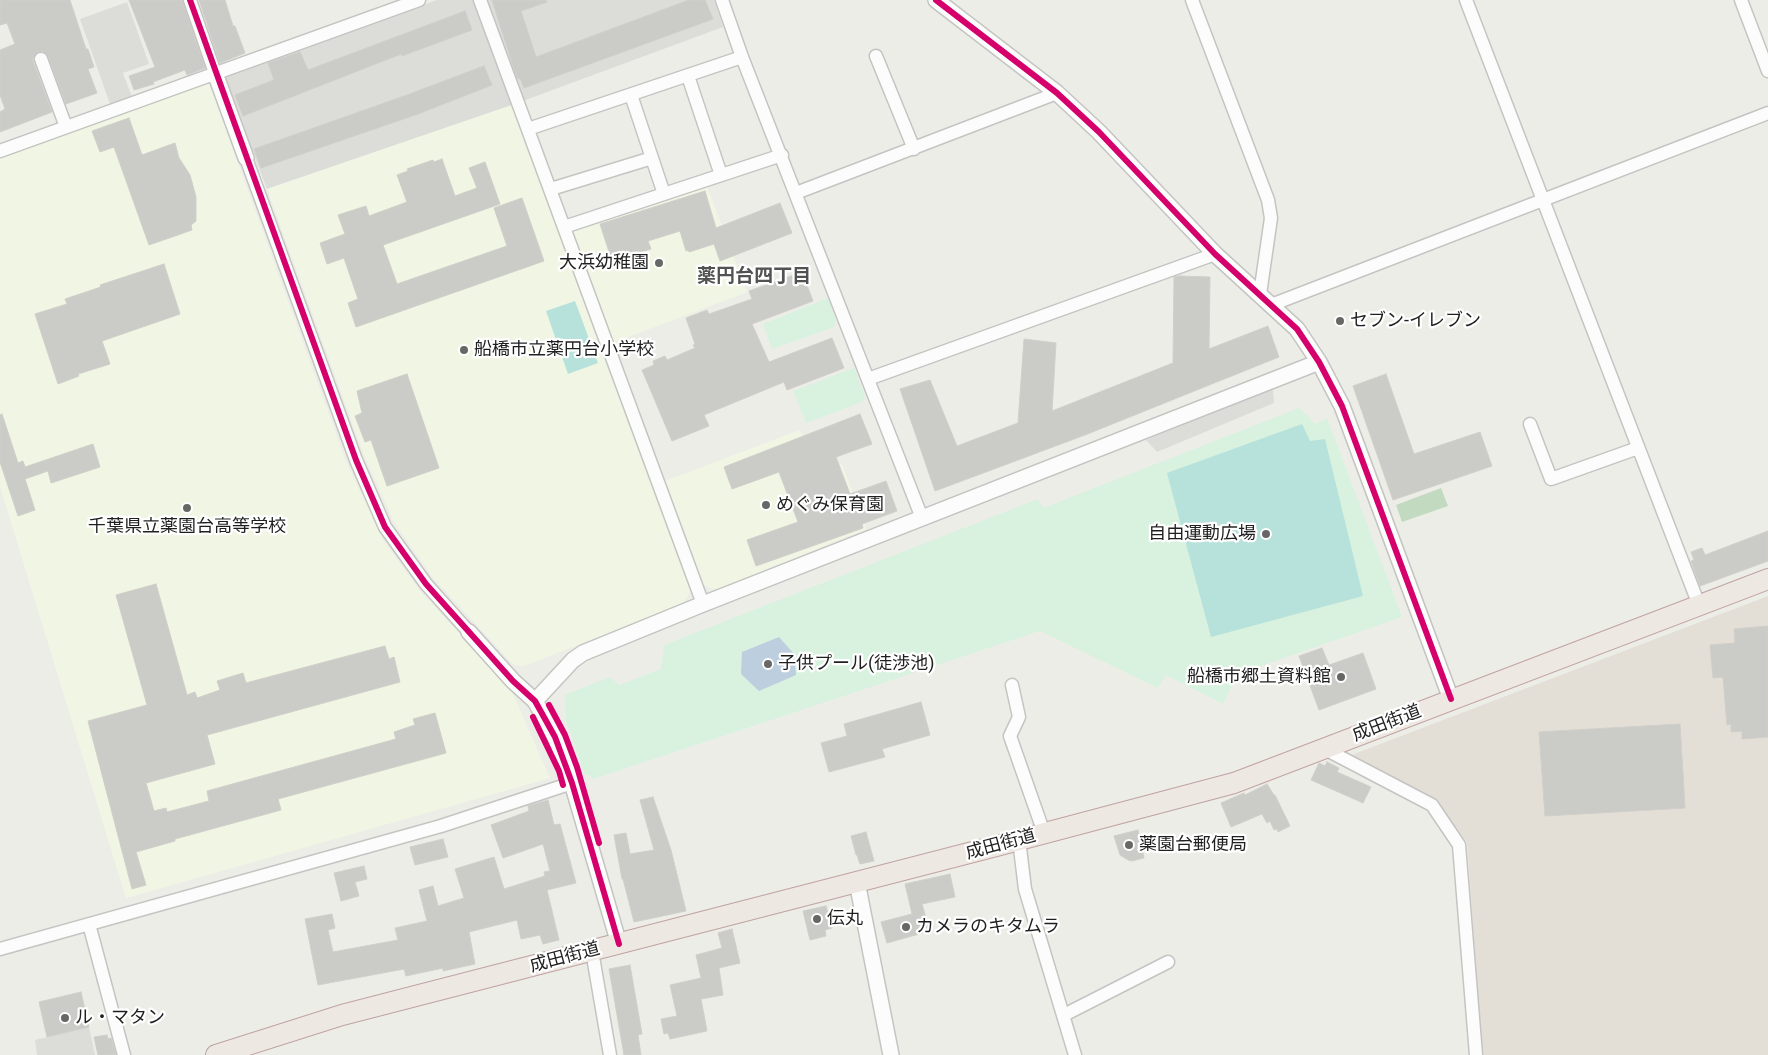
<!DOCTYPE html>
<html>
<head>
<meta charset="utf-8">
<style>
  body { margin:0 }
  canvas { display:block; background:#edede8 }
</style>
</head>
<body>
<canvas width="1768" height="1055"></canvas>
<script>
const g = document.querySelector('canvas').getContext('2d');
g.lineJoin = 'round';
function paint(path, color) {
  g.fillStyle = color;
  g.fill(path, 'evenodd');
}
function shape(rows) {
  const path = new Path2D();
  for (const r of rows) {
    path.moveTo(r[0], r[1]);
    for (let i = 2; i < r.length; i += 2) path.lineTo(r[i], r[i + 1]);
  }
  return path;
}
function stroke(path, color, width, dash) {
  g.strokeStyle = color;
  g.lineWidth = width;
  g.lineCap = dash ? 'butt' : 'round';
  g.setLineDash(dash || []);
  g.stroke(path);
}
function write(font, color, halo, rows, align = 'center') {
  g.font = font + ' Roboto,"Noto Sans JP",sans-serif';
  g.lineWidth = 4.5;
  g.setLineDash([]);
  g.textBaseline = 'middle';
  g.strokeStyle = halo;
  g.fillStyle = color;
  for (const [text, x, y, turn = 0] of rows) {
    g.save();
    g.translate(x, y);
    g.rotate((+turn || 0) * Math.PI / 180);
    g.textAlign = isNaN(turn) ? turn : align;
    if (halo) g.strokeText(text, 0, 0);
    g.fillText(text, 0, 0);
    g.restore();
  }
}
const residential = shape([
  [437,0,714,0,723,27,512,105,267,189,225,81,227,75],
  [127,2,149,64,123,73,132,97,110,104,80,19],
  [1273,389,1274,403,1157,452,1146,440],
  [89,1027,95,1055,37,1055,35,1040]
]);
const education = shape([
  [209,83,347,464,383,540,420,591,510,688,550,778,126,898,0,486,0,156],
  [512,105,691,591,682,604,524,666,514,665,433,578,394,522,364,455,267,189],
  [707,187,747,292,612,343,571,235,574,230],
  [800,430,816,474,842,464,866,529,716,590,704,585,665,481]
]);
const military = shape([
  [1768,596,1768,1055,1482,1055,1467,842,1433,799,1355,757,1354,754]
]);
const forest = shape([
  [1441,488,1448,506,1402,522,1396,505]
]);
const park = shape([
  [828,298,836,320,834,327,772,349,763,324],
  [854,368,865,396,862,402,806,423,793,391],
  [1299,408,1316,424,1327,418,1402,617,1238,674,1223,704,1166,675,1158,688,1040,631,593,779,590,775,585,775,566,720,565,695,610,677,619,685,661,669,664,645,1038,499,1043,508]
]);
const pitch = shape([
  [575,301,598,363,568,374,546,311],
  [1302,424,1310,441,1325,439,1363,596,1211,637,1167,473]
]);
const water = shape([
  [779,637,794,654,796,675,759,691,741,674,742,652]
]);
const building = shape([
  [0,0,70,0,86,49,88,49,94,67,88,69,97,93,66,104,48,56,43,51,38,52,33,57,33,61,52,112,0,132,0,112,5,109,0,95,0,50,15,44,7,23,0,25,0,0],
  [129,0,182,0,205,68,187,75,185,70,153,82,154,84,134,90,129,76,155,67,129,0],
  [199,0,225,0,233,26,235,26,245,53,220,63,199,0],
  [492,0,546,0,547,2,521,11,536,57,689,0,705,0,713,19,524,88,520,78,518,79,513,66,492,0],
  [465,11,472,30,402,56,401,54,243,116,235,95,274,80,268,63,300,52,308,70,465,11],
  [484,66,492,85,418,114,261,168,254,149,407,95,484,66],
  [129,118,142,155,175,143,179,158,190,175,196,197,196,221,191,225,192,230,149,245,114,147,100,152,92,131,129,118],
  [442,159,455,196,477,188,469,168,485,162,500,204,383,245,397,284,507,246,494,208,522,198,544,261,356,327,348,303,358,299,344,258,327,264,320,243,345,234,338,215,366,206,369,216,407,202,397,175,408,171,407,169,433,160,434,162,442,159],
  [705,191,716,228,780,203,792,233,720,261,714,244,689,252,688,250,686,251,680,231,648,241,651,249,641,252,641,255,613,264,600,224,705,191],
  [164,264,180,314,102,341,110,364,78,374,79,376,58,384,35,314,67,304,65,299,101,287,100,285,164,264],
  [802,272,813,301,752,324,769,362,832,338,844,368,787,390,784,382,704,415,709,426,672,441,642,370,654,365,653,361,665,356,667,360,695,348,693,345,695,344,686,318,707,310,709,314,752,299,749,291,802,272],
  [1179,276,1210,277,1209,349,1268,326,1279,357,1085,435,935,491,900,389,930,380,957,446,1018,423,1024,339,1056,343,1052,411,1173,363,1174,277,1179,276],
  [407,374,439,468,387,486,371,440,365,442,355,416,362,413,357,391,407,374],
  [1386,374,1414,454,1480,432,1492,466,1393,500,1353,386,1386,374],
  [2,414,18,463,23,461,25,467,93,444,100,467,51,483,48,471,25,479,35,510,18,516,0,462,0,415,2,414],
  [860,414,872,444,836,457,850,494,886,481,897,511,862,524,863,528,756,566,747,540,798,522,779,472,732,489,724,467,860,414],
  [1768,531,1768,561,1700,586,1691,561,1694,560,1691,552,1702,548,1705,555,1768,531],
  [156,584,187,695,195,692,197,698,220,690,217,681,243,673,246,683,385,646,389,659,394,657,400,682,207,735,215,764,146,783,154,811,166,808,167,812,209,801,207,791,396,739,394,732,415,725,413,719,435,713,446,753,278,799,281,810,175,839,175,841,136,852,146,885,132,889,88,721,147,705,116,595,156,584],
  [1768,626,1768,737,1742,739,1742,731,1731,732,1731,724,1727,725,1723,677,1713,678,1710,645,1735,643,1734,629,1768,626],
  [1322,648,1329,665,1363,653,1376,689,1319,710,1299,656,1322,648],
  [921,702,930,735,882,749,885,757,829,772,821,743,847,736,844,724,921,702],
  [1680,724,1685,808,1545,816,1539,732,1680,724],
  [1327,762,1339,768,1337,772,1371,787,1363,803,1311,780,1319,763,1325,766,1327,762],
  [1267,784,1274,795,1275,795,1290,826,1278,832,1277,829,1274,830,1270,821,1267,823,1262,814,1231,827,1221,803,1244,793,1245,795,1267,784],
  [653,797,671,850,686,911,634,922,623,879,622,879,614,835,626,833,630,854,654,850,640,800,653,797],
  [548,800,554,825,560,824,576,883,547,890,559,940,543,944,540,935,521,939,517,920,469,932,475,964,443,971,443,968,406,976,404,969,318,985,305,919,332,914,335,928,328,930,333,952,398,940,395,928,427,921,419,890,433,886,438,906,464,898,455,869,494,857,504,889,545,876,544,872,550,871,543,844,503,858,491,825,529,811,528,806,548,800],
  [1138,830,1144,858,1132,861,1128,860,1120,855,1114,836,1138,830],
  [866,832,874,861,860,864,857,855,856,855,851,836,866,832],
  [443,839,448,857,415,865,410,847,443,839],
  [364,866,367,879,355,882,359,896,341,901,334,873,364,866],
  [950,874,955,897,922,904,930,931,887,943,881,922,912,914,905,884,950,874],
  [826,906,832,928,825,930,826,936,810,940,803,911,826,906],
  [732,929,740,963,719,968,723,995,701,999,707,1031,670,1039,668,1033,664,1034,661,1019,677,1016,670,985,701,978,696,955,722,948,718,933,732,929],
  [630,965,642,1034,638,1035,641,1055,624,1055,609,969,630,965],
  [81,992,89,1027,47,1037,39,1002,81,992],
  [107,1035,108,1039,111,1038,116,1055,98,1055,94,1037,107,1035]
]);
const minor = shape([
  [190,0,215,73],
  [480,0,703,604],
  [722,0,742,57,922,518],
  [1192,0,1268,200,1271,218,1260,294],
  [1466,0,1699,605],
  [1741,0,1768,71],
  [876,56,914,149],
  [41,59,66,127],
  [688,76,721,175],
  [631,95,664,194],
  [528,129,742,57],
  [0,151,419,0],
  [246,158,356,460,385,527,426,584,469,632],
  [551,189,652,158],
  [796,193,1057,93],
  [564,227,782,155],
  [1271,305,1768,113],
  [868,379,1215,254],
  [1530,424,1551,479,1638,448],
  [1012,685,1019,717,1010,736,1044,833],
  [1325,749,1432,805,1459,845,1476,1055],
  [1019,840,1025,889,1075,1055],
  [89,924,124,1055],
  [0,949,441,826,572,783],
  [592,951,610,1055],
  [1064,1015,1168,962]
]);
const tertiary = shape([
  [936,0,1057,93,1099,132,1215,254,1297,329,1319,362,1342,406,1451,699],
  [215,73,246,158],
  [469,632,513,681,535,701,555,737,572,783,619,944],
  [535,701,573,660,583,653,703,604,1319,362],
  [857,882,891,1055]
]);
const trunk = shape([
  [216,1055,342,1015,1000,845,1234,783,1768,579]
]);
const cycleway = shape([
  [190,0,356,460,385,527,426,584,513,681,535,701,555,737,572,783,619,944],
  [936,0,1057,93,1099,132,1215,254,1297,329,1319,362,1342,406,1451,699],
  [549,705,565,735,577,767,599,843],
  [533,717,559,771,563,785]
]);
const markers = [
  [659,263,5,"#676765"],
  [1340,321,5,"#676765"],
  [464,350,5,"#676765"],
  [766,505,5,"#676765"],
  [187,508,5,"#676765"],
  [1266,534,5,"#676765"],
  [768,664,5,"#676765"],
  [1341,677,5,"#676765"],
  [1129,845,5,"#676765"],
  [817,919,5,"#676765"],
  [906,927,5,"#676765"],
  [65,1018,5,"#676765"]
];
const poiNames = [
  ["大浜幼稚園",649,263,"right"],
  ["セブン-イレブン",1350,321],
  ["船橋市立薬円台小学校",474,350],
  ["めぐみ保育園",776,505],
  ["千葉県立薬園台高等学校",187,527,"center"],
  ["自由運動広場",1256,534,"right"],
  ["子供プール(徒渉池)",778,664],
  ["船橋市郷土資料館",1331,677,"right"],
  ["薬園台郵便局",1139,845],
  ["伝丸",827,919],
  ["カメラのキタムラ",916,927],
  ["ル・マタン",75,1018]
];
const streetNames = [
  ["成田街道",1387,724,-21],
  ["成田街道",1001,845,-15],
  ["成田街道",565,958,-15]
];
const neighbourhoodNames = [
  ["薬円台四丁目",754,277]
];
paint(residential, '#dcdcd9');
paint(education, '#f1f6e4');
paint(military, '#e4dfd6');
paint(forest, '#c2dabf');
paint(park, '#d8f2df');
paint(pitch, '#b7e1db');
paint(water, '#bdcede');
paint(building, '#cbcbc8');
stroke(building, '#d0cfc9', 1);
stroke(minor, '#c4c4c2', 15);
stroke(tertiary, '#c4c4c2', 18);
stroke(trunk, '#c0a2a2', 22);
stroke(minor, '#fcfcfc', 12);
stroke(tertiary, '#fcfcfc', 15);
stroke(trunk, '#ede8e2', 20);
stroke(cycleway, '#d6006c', 6);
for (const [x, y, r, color] of markers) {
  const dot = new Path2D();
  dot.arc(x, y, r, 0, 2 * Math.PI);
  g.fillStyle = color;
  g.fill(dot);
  stroke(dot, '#fff', 2);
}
write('18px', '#1f1f1f', '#fff', poiNames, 'left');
write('18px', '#1f1f1f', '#fff', streetNames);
write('bold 19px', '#525252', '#fff', neighbourhoodNames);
</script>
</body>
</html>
